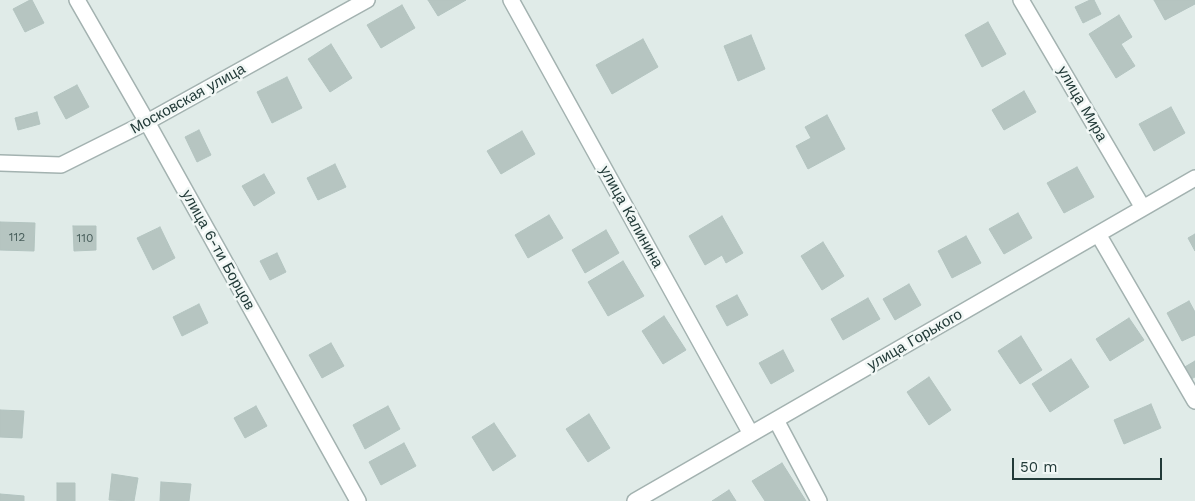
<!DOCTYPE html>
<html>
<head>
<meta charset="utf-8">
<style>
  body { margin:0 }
  #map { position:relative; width:1195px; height:501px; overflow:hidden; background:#e0ebe8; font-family:"Work Sans",sans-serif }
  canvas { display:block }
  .scale { position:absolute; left:1012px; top:458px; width:150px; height:22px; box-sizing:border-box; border:2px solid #223a38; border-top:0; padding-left:6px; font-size:15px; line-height:18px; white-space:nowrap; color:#223a38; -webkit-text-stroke:4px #f1f7f5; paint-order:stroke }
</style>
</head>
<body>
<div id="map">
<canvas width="1195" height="501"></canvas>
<div class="scale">50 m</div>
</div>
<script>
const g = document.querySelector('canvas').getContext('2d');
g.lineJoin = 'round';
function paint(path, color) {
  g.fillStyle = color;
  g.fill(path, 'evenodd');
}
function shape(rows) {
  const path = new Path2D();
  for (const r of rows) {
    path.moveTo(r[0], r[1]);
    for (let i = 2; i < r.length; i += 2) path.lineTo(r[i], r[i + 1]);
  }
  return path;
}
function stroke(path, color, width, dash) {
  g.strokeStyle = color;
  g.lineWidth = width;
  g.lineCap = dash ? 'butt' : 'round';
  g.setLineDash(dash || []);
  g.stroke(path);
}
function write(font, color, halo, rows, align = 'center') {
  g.font = font + ' "Work Sans",sans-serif';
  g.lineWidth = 5;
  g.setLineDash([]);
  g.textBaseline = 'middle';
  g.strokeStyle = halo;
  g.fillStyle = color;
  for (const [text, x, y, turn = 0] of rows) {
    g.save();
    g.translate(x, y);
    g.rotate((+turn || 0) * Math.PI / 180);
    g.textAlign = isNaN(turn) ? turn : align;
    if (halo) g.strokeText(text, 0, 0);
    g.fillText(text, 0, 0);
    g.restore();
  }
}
const building = shape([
  [30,0,32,0,44,23,25,32,13,9,30,0],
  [428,0,466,0,438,16,428,0],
  [1090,0,1094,0,1101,14,1083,23,1075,7,1090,0],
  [1154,0,1195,0,1195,4,1165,20,1154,0],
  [402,5,415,28,381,48,367,25,402,5],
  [1119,15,1132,37,1121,44,1135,66,1116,78,1089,34,1119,15],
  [988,22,1006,54,982,67,965,35,988,22],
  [751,35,765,69,738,81,724,46,751,35],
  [643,39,658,67,612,94,596,65,643,39],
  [331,44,352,78,330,92,308,59,331,44],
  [287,77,302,108,272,123,257,92,287,77],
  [77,85,89,107,66,119,54,97,77,85],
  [1024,91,1036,112,1004,130,992,110,1024,91],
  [1171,107,1185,133,1154,151,1139,124,1171,107],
  [37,112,40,124,18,130,15,118,37,112],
  [827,115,845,149,808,169,796,146,811,138,805,127,827,115],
  [199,130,211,155,197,162,185,137,199,130],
  [522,131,535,154,501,174,487,151,522,131],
  [335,164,346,187,318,200,307,178,335,164],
  [1077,167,1094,197,1064,213,1047,183,1077,167],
  [264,174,275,193,254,206,242,186,264,174],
  [1018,213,1032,238,1004,254,989,229,1018,213],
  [549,215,563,238,528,258,515,235,549,215],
  [722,216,743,253,726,263,722,255,705,265,689,236,722,216],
  [0,222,35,223,34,251,0,250,0,222],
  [73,226,96,226,96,250,74,251,73,226],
  [160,227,175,258,153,270,137,238,160,227],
  [606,230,619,253,585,273,572,250,606,230],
  [1195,234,1195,251,1188,238,1195,234],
  [966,236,981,263,952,278,938,251,966,236],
  [823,242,844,276,822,290,801,256,823,242],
  [277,253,286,272,270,280,260,261,277,253],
  [623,261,644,296,608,316,588,282,623,261],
  [909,284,921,305,895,320,883,299,909,284],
  [737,295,748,315,727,326,716,306,737,295],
  [868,298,880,319,843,340,831,319,868,298],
  [1189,301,1195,312,1195,335,1182,341,1167,313,1189,301],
  [199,304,208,323,182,336,173,317,199,304],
  [664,316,686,350,663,364,642,331,664,316],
  [1129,318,1144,340,1110,361,1096,339,1129,318],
  [1021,336,1042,370,1020,384,998,351,1021,336],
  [331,343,344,366,322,378,309,355,331,343],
  [783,350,794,371,771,384,759,363,783,350],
  [1071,359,1089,387,1050,412,1032,384,1071,359],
  [1195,361,1195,377,1189,380,1183,368,1195,361],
  [929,377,951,410,929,425,907,392,929,377],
  [1151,404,1161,428,1124,444,1114,420,1151,404],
  [256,406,267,426,245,438,234,418,256,406],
  [388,406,400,429,365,449,353,425,388,406],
  [0,410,24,411,22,438,0,437,0,410],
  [589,414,610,448,588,462,566,429,589,414],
  [494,423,516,456,493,471,472,437,494,423],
  [404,443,416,466,381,485,369,462,404,443],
  [782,463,806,501,765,501,752,481,782,463],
  [112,474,138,478,134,501,109,500,112,474],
  [161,482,191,484,189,501,160,501,161,482],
  [57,483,75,483,75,501,57,501,57,483],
  [729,490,736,501,712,501,729,490],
  [0,494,24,496,24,501,0,501,0,494]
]);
const minor = shape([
  [77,0,147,122,358,501],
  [511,0,751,434],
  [1021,0,1143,208],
  [0,163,61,165,147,122,367,0],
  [1098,234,1195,401],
  [776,420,819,501],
  [635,501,1195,178]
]);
const numberNames = [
  ["112",17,237],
  ["110",85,238]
];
const streetNames = [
  ["Московская улица",188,99,-29],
  ["улица Мира",1082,104,60],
  ["улица Калинина",631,217,61],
  ["улица 6-ти Борцов",218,250,61],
  ["улица Горького",915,340,-30]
];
paint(building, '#b6c5c1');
stroke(building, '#b3c4c0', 1);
stroke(minor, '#a3b2b0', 18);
stroke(minor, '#fff', 15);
write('12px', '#475d5a', null, numberNames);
write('15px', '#223a38', '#f1f7f5', streetNames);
</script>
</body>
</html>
